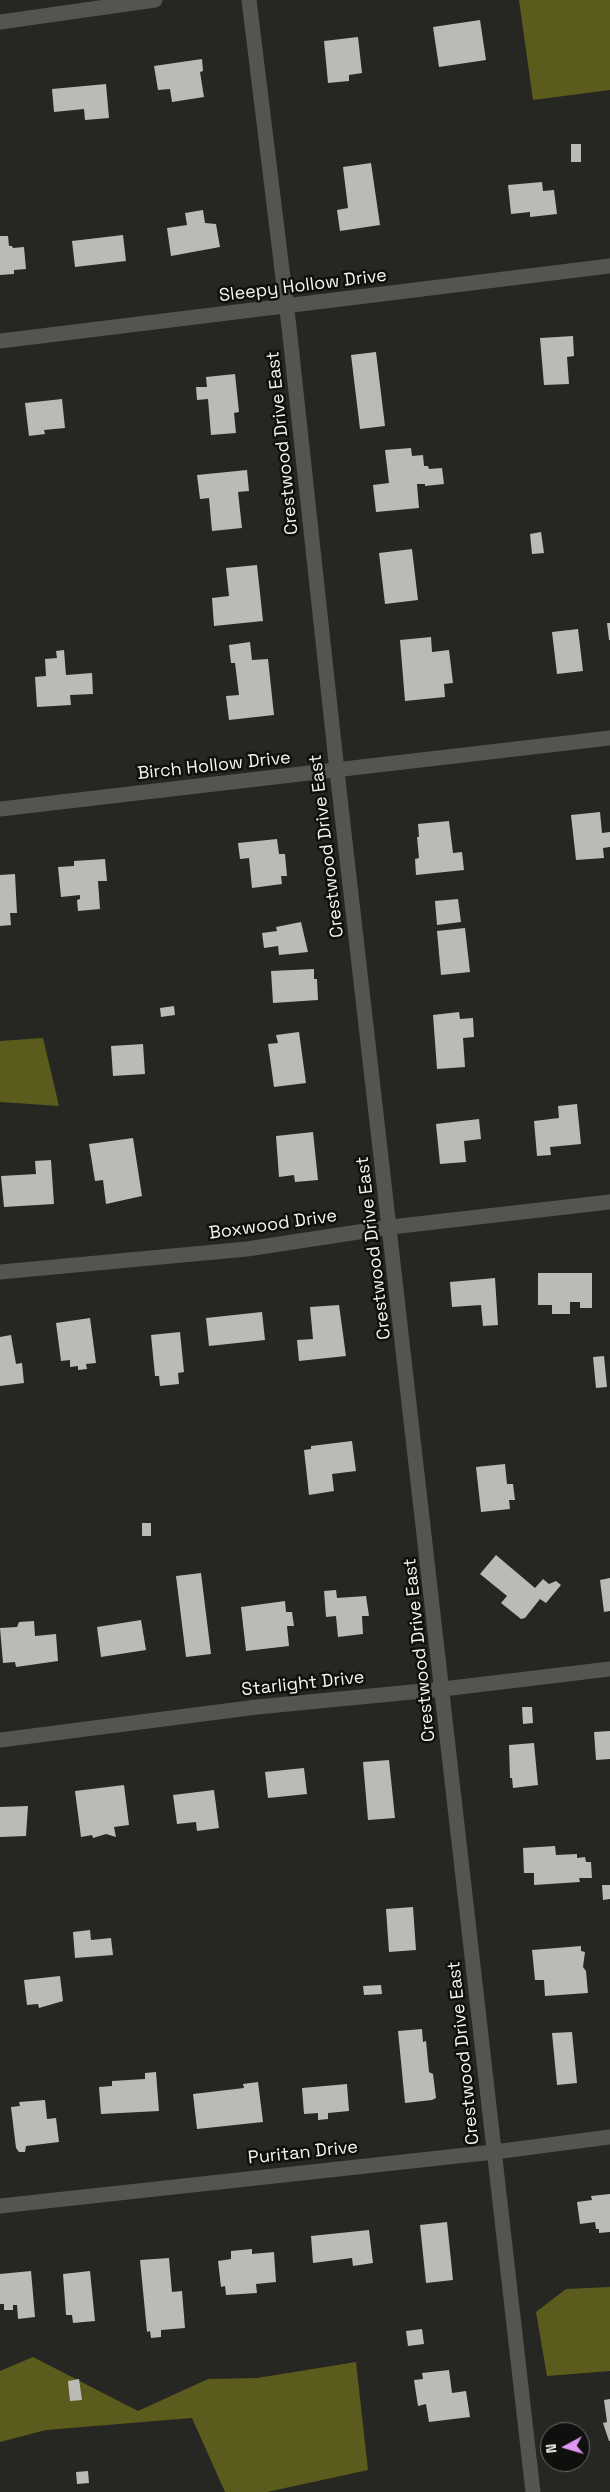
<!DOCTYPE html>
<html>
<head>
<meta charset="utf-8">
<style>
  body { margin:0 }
  #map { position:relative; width:610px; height:2492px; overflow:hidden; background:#262622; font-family:"Space Grotesk",sans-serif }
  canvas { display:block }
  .north { position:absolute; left:540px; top:2422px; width:50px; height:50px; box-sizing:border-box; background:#0f0f0d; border:1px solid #6b6b68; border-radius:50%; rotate:264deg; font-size:14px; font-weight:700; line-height:20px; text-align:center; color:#f4f4f1 }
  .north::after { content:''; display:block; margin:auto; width:18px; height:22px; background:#de98f3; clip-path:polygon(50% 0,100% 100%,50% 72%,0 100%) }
</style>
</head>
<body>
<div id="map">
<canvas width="610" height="2492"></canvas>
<div class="north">N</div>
</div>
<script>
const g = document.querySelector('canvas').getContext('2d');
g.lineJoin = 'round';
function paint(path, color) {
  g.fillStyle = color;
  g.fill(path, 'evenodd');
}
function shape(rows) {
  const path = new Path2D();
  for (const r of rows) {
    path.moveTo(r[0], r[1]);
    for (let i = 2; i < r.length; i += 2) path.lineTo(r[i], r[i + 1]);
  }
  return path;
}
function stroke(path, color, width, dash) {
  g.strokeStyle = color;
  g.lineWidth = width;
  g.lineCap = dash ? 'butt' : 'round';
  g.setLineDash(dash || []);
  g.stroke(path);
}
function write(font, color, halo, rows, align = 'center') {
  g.font = font + ' "Space Grotesk",sans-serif';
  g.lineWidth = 5;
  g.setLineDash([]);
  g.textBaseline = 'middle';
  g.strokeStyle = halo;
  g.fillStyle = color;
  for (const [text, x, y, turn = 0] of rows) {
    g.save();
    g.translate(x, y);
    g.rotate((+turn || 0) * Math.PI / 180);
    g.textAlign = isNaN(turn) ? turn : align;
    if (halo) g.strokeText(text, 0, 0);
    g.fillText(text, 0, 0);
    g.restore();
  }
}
const forest = shape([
  [519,0,610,0,610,90,533,100],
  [43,1038,59,1106,0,1102,0,1041],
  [610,2287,610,2371,547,2376,536,2312,566,2289],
  [33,2357,138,2411,208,2379,257,2378,356,2362,368,2470,267,2492,225,2492,192,2418,46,2430,0,2442,0,2371]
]);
const building = shape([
  [480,20,486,60,439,67,433,27],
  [358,37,362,73,349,75,349,81,328,83,324,41],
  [202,59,203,71,200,72,204,97,172,102,170,89,158,90,154,66],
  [106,84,109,118,85,120,84,109,54,112,52,89],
  [571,144,581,144,581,162,571,162],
  [371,163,380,225,340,231,337,210,348,208,343,167],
  [542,182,543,191,554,190,557,214,530,217,530,212,511,214,508,185],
  [203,210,205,223,216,224,220,247,171,256,167,228,187,225,185,213],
  [123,235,126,261,75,267,72,241],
  [0,236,8,236,9,246,12,246,13,248,24,247,26,269,14,270,14,274,0,275],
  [573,336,574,356,567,357,569,384,544,385,540,338],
  [376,352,385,426,360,429,351,355],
  [235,374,239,412,234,413,236,433,211,435,208,399,197,400,196,387,207,387,206,377],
  [62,399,65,428,44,430,45,434,29,436,25,403],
  [411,448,412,456,423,455,424,466,428,466,429,469,442,468,444,484,425,486,425,484,417,484,419,508,376,512,373,485,389,483,385,450],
  [247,470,249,491,238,492,242,528,212,531,209,498,200,499,197,475],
  [541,532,544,553,532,554,530,534],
  [412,549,418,600,385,604,379,553],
  [257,565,263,621,214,626,212,598,229,596,226,568],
  [607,623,610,623,610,640,609,640],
  [578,629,583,671,557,674,552,632],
  [431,637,432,652,449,650,453,683,444,684,445,697,405,701,400,640],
  [250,642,252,660,268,659,274,715,229,720,226,696,239,695,235,663,231,663,229,645],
  [64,650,66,675,92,673,93,694,70,695,71,705,37,707,35,677,46,676,45,659,57,658,56,651],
  [600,812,602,833,610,832,610,847,603,848,604,858,576,860,571,815],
  [449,821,453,853,462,852,464,870,416,875,415,859,419,858,417,837,419,837,418,824],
  [277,839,279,854,285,854,287,876,281,876,282,884,252,888,249,858,240,859,238,843],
  [105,859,107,881,98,881,100,909,78,911,77,900,80,899,80,895,61,897,58,867,74,866,74,861],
  [15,874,17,913,10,913,11,925,0,926,0,875],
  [458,899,461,922,437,925,435,901],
  [301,922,308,952,279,955,278,946,264,948,262,933,277,931,276,927],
  [465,928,470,972,441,975,437,931],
  [314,969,314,979,317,979,318,1000,273,1003,271,971],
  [174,1006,175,1015,161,1017,160,1008],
  [459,1012,460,1019,473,1018,474,1037,463,1038,465,1067,437,1069,433,1015],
  [299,1032,306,1083,274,1087,268,1044,278,1043,276,1035],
  [143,1044,145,1074,113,1076,111,1046],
  [577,1104,581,1144,550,1147,551,1155,537,1156,534,1121,559,1118,558,1106],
  [479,1119,481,1139,464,1141,466,1162,440,1164,436,1124],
  [313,1132,318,1180,295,1182,294,1175,279,1177,276,1136],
  [133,1138,142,1196,106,1204,103,1180,95,1181,89,1144],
  [51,1160,54,1204,4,1207,1,1176,36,1174,35,1161],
  [538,1273,592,1273,592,1308,580,1308,580,1302,570,1302,570,1314,552,1314,552,1305,538,1305],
  [495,1278,498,1325,483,1326,481,1305,452,1307,450,1282],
  [339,1305,346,1356,299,1361,297,1340,313,1339,310,1307],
  [262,1312,265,1340,209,1346,206,1318],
  [90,1318,96,1363,86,1364,87,1369,78,1370,78,1366,70,1367,70,1360,61,1361,56,1323],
  [180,1332,184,1372,178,1373,179,1384,160,1386,159,1376,155,1376,151,1335],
  [11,1335,16,1364,22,1363,24,1383,0,1386,0,1337],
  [604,1356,607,1387,596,1388,593,1357],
  [352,1441,356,1471,332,1474,334,1491,309,1495,304,1450,311,1449,311,1446],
  [505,1464,507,1484,513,1484,515,1500,509,1500,510,1509,481,1512,476,1467],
  [142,1523,151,1523,151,1536,142,1536],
  [496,1555,535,1588,543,1579,549,1584,556,1581,561,1585,546,1603,540,1599,525,1618,521,1619,501,1603,507,1596,480,1574],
  [201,1573,211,1654,186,1657,176,1576],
  [610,1578,610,1611,604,1612,600,1580],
  [336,1590,337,1598,366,1596,369,1616,362,1616,363,1634,338,1637,336,1616,326,1617,324,1591],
  [285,1601,286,1612,292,1612,294,1626,287,1626,289,1646,246,1651,241,1607],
  [141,1620,146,1650,101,1657,97,1627],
  [34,1621,35,1636,56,1634,58,1661,16,1667,15,1662,3,1663,0,1628,17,1627,19,1622],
  [522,1707,532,1707,533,1723,523,1724],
  [610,1731,610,1759,596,1760,594,1732],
  [534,1743,538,1785,513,1788,512,1778,510,1778,509,1745],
  [389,1760,395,1818,368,1820,363,1762],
  [304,1768,307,1794,268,1798,265,1772],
  [124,1785,129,1825,114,1827,116,1837,106,1834,93,1838,92,1835,81,1837,75,1791],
  [214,1790,219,1828,197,1831,196,1822,177,1824,173,1795],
  [28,1806,26,1836,0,1837,0,1807],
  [555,1846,556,1855,577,1854,577,1858,585,1857,586,1862,591,1862,592,1878,579,1878,580,1882,534,1885,534,1873,524,1873,523,1848],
  [602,1885,610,1885,610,1899,603,1900],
  [413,1907,416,1950,389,1952,386,1909],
  [90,1930,91,1940,111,1938,113,1955,75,1958,73,1932],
  [581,1946,581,1951,585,1952,583,1967,586,1971,588,1993,545,1996,544,1980,535,1980,532,1950],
  [60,1976,63,2001,39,2008,38,2004,27,2005,24,1980],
  [381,1985,382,1994,364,1995,363,1986],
  [422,2029,423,2042,426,2041,429,2072,433,2074,436,2098,432,2100,405,2103,398,2031],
  [572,2032,577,2083,557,2085,552,2033],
  [156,2072,159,2111,101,2114,99,2087,112,2086,112,2081,145,2079,145,2073],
  [258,2082,263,2122,197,2129,193,2094,244,2088,243,2084],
  [347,2084,349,2111,328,2113,328,2119,318,2120,318,2113,304,2114,302,2088],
  [45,2100,47,2119,56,2118,59,2142,26,2146,25,2152,19,2152,16,2148,11,2107,20,2106,19,2102],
  [610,2194,610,2232,599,2233,599,2229,596,2229,595,2222,580,2224,577,2202,592,2200,591,2196],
  [447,2222,453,2280,426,2283,420,2225],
  [369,2230,373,2263,353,2266,352,2258,313,2263,311,2236],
  [252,2249,252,2254,274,2252,276,2282,256,2284,257,2293,226,2295,225,2286,221,2287,218,2261,231,2259,231,2251],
  [169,2258,172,2292,182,2291,185,2328,161,2330,161,2337,151,2338,150,2331,147,2332,140,2260],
  [31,2271,35,2317,18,2319,17,2305,13,2305,13,2310,4,2310,4,2304,0,2304,0,2274],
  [90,2271,95,2321,73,2323,72,2315,66,2315,63,2274],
  [422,2329,424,2344,408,2346,406,2331],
  [449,2370,452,2393,466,2391,470,2417,429,2422,426,2404,418,2406,414,2380,423,2379,422,2373],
  [79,2379,82,2400,70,2401,68,2381],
  [610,2399,610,2441,609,2441,603,2423,607,2422,604,2400],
  [88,2471,89,2483,77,2484,76,2472]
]);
const street = shape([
  [249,0,289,327,337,771,533,2492],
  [0,22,155,0],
  [0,341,610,266],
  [0,809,610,738],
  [0,1272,247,1249,391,1227,610,1202],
  [0,1740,257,1707,443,1689,610,1669],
  [0,2206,494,2152,610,2137]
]);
const streetNames = [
  ["Sleepy Hollow Drive",303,286,-7],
  ["Crestwood Drive East",283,443,-96],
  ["Birch Hollow Drive",214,766,-6],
  ["Crestwood Drive East",327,846,-97],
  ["Boxwood Drive",273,1225,-8],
  ["Crestwood Drive East",374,1248,-97],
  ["Crestwood Drive East",420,1650,-96],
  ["Starlight Drive",303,1684,-6],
  ["Crestwood Drive East",464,2053,-96],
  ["Puritan Drive",303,2153,-6]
];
paint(forest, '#5c5b1e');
paint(building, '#bbbbb5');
stroke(street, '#54554f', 15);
write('18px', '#f4f4f1', '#0f0f0d', streetNames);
</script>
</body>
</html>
